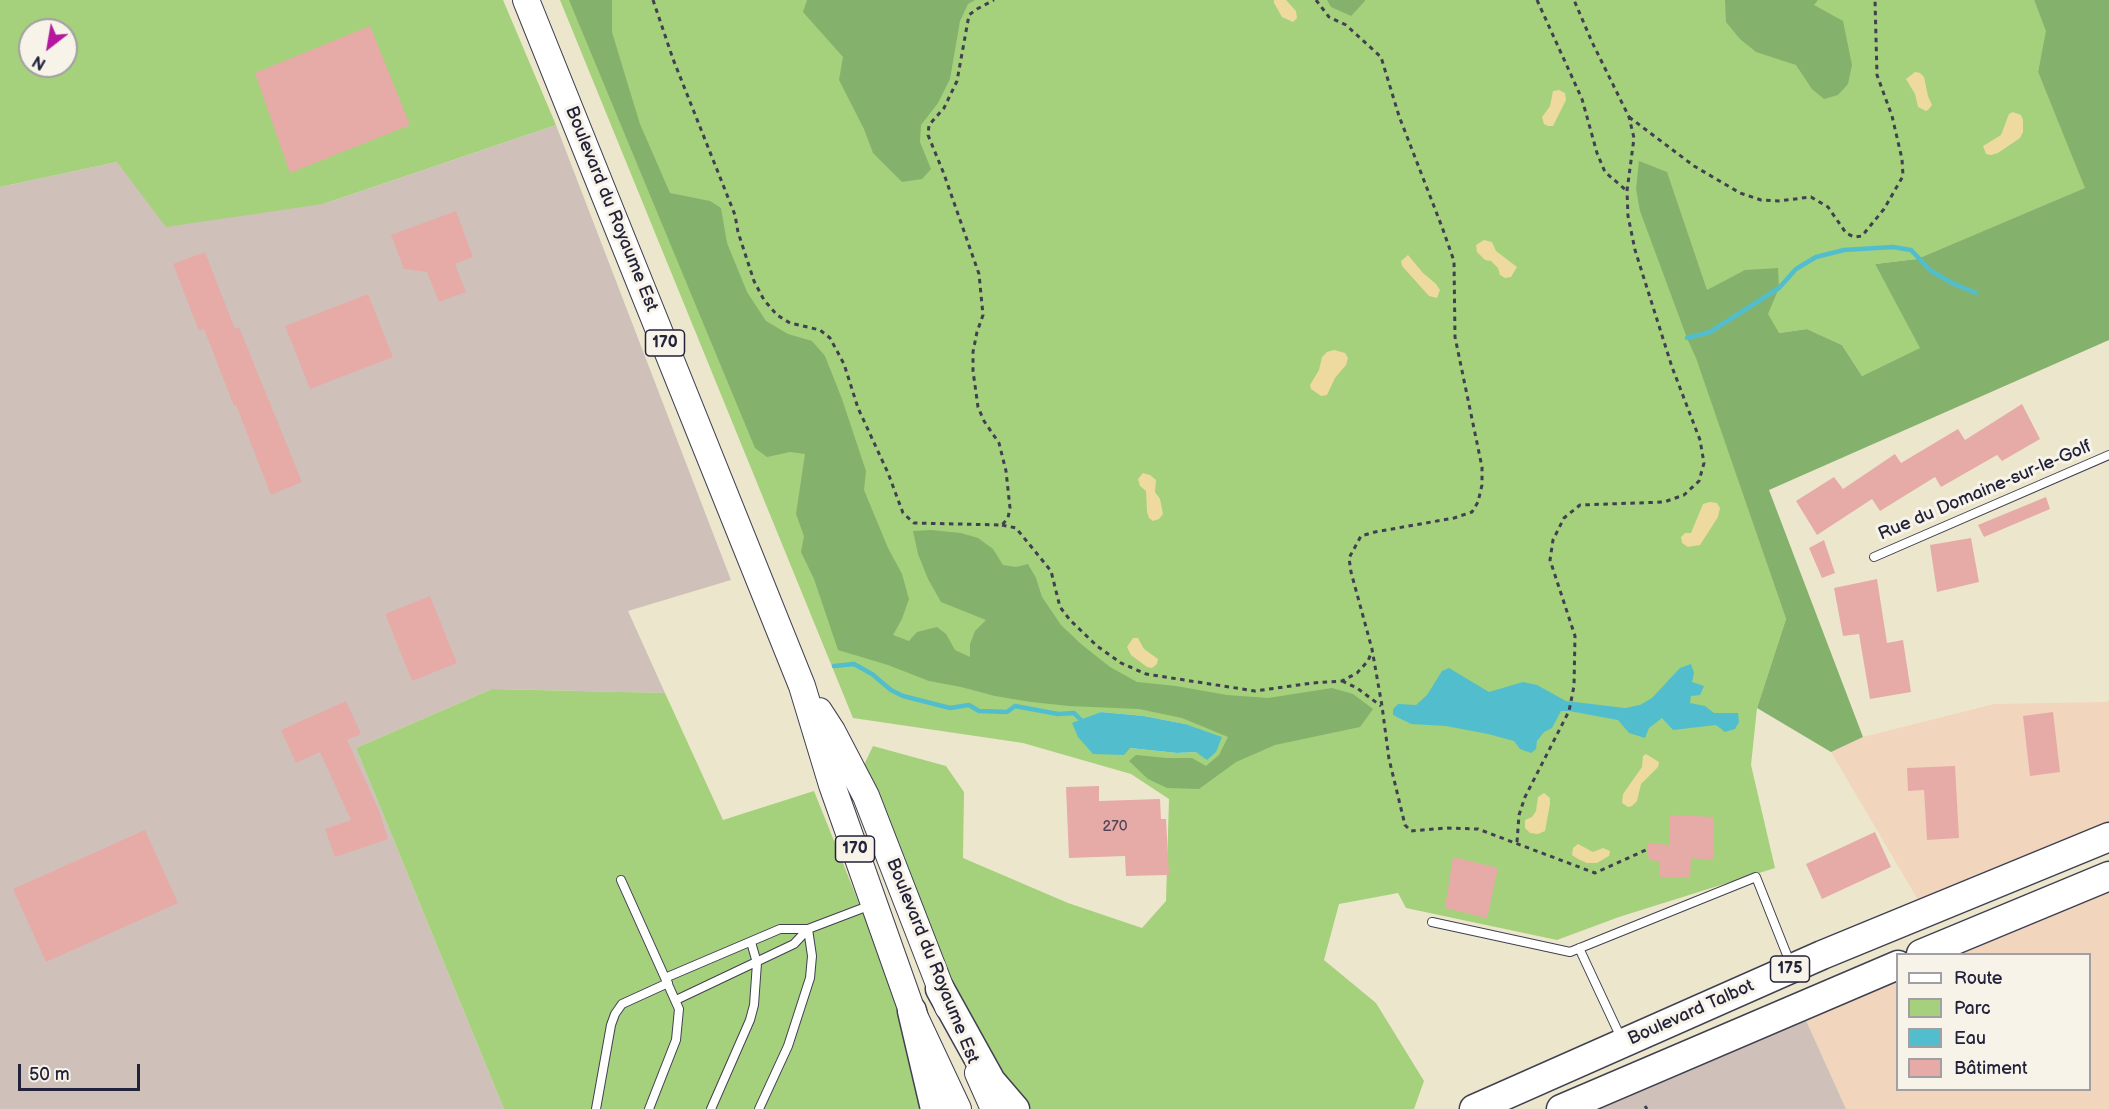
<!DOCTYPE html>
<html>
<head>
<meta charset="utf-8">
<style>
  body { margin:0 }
  #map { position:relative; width:2109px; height:1109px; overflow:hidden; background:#ece7cc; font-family:"Balsamiq Sans",sans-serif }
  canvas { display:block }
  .legend { position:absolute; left:1896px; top:953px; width:195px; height:138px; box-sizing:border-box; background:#f7f3e8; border:2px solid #a29fa3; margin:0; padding:8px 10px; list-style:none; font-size:18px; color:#22223b }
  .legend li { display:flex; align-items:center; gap:12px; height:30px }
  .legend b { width:30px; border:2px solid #a29fa3 }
  .north { position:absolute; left:18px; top:18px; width:60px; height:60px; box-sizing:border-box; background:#f7f3e8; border:2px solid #a29fa3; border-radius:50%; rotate:211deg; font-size:16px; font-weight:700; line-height:24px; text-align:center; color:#22223b }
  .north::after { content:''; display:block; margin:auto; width:21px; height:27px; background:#b5179e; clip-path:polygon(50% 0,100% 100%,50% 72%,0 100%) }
  .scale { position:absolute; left:18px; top:1064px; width:122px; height:27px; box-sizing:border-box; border:3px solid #22223b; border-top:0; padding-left:8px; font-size:18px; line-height:21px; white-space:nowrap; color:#22223b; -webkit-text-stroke:4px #f7f3e8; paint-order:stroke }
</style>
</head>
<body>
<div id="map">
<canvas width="2109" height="1109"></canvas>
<ul class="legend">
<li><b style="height:8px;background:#fff"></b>Route</li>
<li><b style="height:16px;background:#a5d07c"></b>Parc</li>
<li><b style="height:16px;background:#52becd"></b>Eau</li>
<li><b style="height:16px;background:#e6aba7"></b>Bâtiment</li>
</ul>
<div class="north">N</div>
<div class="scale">50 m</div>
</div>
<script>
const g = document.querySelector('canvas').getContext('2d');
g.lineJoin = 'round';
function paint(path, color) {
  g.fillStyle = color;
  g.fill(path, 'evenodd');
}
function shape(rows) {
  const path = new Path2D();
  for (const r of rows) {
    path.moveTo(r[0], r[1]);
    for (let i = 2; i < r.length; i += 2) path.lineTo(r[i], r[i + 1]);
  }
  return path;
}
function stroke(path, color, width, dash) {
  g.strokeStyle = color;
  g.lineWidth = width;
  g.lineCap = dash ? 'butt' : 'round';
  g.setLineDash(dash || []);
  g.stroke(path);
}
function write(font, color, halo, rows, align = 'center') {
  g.font = font + ' "Balsamiq Sans",sans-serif';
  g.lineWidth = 6;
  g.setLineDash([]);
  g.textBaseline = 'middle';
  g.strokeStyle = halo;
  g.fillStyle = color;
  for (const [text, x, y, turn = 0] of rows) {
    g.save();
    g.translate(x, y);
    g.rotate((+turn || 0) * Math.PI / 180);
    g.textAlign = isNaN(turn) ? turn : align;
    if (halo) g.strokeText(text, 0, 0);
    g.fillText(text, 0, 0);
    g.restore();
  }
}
const built = shape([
  [2109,701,2109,837,1925,912,1831,752,1863,737,1994,704,2105,702],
  [2109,876,2109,1109,1846,1109,1800,1007,1897,965,1898,1090,2090,1090,2090,954,1921,954]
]);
const industrial = shape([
  [556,125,731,580,628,611,665,693,492,689,356,748,504,1109,0,1109,0,187,117,162,323,204],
  [1800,1007,1846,1109,1598,1109,1593,1096]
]);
const green = shape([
  [0,0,503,0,556,125,323,204,166,227,117,162,0,187],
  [30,30,66,30,66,66,30,66],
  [560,0,2034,0,2047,31,2038,72,2086,188,1917,259,1875,264,1921,348,1862,376,1842,345,1807,329,1779,333,1697,358,1786,619,1757,708,1751,765,1775,868,1619,917,1557,940,1406,908,1398,893,1339,904,1324,960,1376,1003,1424,1081,1414,1109,1026,1109,967,1017,862,769,873,746,946,766,964,792,963,858,1068,903,1142,928,1166,901,1169,799,1131,774,1023,743,853,718],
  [1101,712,1144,716,1185,724,1197,752,1177,753,1130,748,1082,721],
  [492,689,665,693,723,820,814,791,889,978,914,1065,922,1109,504,1109,356,748]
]);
const forest = shape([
  [569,0,612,0,612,32,625,75,640,124,670,193,710,201,721,208,727,243,747,292,766,321,788,334,812,341,825,356,842,399,866,471,864,490,888,548,902,574,909,599,902,619,893,635,909,641,917,632,937,627,946,634,955,650,970,657,970,644,975,631,986,620,941,602,928,579,918,554,913,531,931,530,961,533,978,538,993,549,1003,565,1016,567,1028,564,1036,578,1042,597,1061,625,1081,644,1110,667,1137,682,1176,686,1227,695,1268,698,1332,688,1353,694,1373,709,1360,727,1275,745,1236,762,1199,789,1167,788,1148,779,1129,761,1136,755,1167,758,1192,758,1206,766,1219,755,1228,737,1182,718,1139,709,1069,706,1031,702,995,696,961,687,929,681,888,665,838,650,814,579,801,552,804,536,796,514,805,454,790,452,767,457,755,448],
  [807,0,975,0,968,4,960,21,950,79,938,103,921,125,920,142,931,169,922,179,902,182,873,153,864,129,839,80,843,57,803,12],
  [1327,0,1365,0,1365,1,1351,16,1331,7],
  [1725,0,1818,0,1814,5,1843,21,1852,65,1848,84,1838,95,1824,99,1812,89,1796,65,1756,52,1740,39,1726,22],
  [2034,0,2109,0,2109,340,1769,490,1863,737,1831,752,1757,708,1786,619,1696,358,1687,338,1640,211,1636,189,1639,161,1667,172,1707,290,1745,270,1778,268,1779,288,1768,314,1779,333,1807,329,1842,345,1862,376,1920,348,1875,264,1917,259,2085,188,2038,72,2046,31]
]);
const sand = shape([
  [1274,0,1286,0,1296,11,1297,18,1293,22,1282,17,1274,3],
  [1915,72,1920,73,1924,77,1928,96,1932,105,1929,109,1926,111,1918,107,1915,94,1906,79],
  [1559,90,1565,93,1566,100,1553,126,1548,126,1544,124,1542,117,1550,106,1553,91],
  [2013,112,2021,115,2023,120,2023,132,2020,138,1998,153,1991,155,1986,154,1983,146,2001,135,2009,114],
  [1484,240,1492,242,1496,251,1517,267,1511,277,1505,278,1500,275,1498,268,1491,261,1485,260,1477,252,1476,245],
  [1408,255,1423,273,1436,284,1440,290,1437,298,1429,296,1402,266,1401,261],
  [1334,350,1345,353,1348,358,1346,365,1335,378,1327,395,1321,396,1311,389,1310,385,1319,370,1322,357,1327,352],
  [1143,473,1150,475,1156,480,1155,492,1160,499,1163,514,1159,519,1153,521,1149,518,1147,512,1146,491,1140,486,1138,479],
  [1710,502,1717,503,1720,508,1718,517,1700,545,1688,547,1682,543,1681,537,1685,533,1691,533,1703,504],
  [1133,638,1138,638,1144,649,1158,659,1157,664,1152,668,1147,667,1131,655,1127,647],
  [1646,754,1659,762,1658,767,1641,784,1637,801,1632,806,1628,807,1622,803,1623,794,1642,767,1643,756],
  [1544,793,1550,798,1550,804,1545,831,1538,834,1530,833,1525,828,1525,820,1532,817,1536,811,1538,797],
  [1578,844,1593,852,1603,848,1610,851,1609,856,1597,863,1587,863,1578,859,1572,855,1573,848]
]);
const water = shape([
  [1691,664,1694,673,1692,682,1704,686,1700,695,1691,696,1690,703,1705,706,1714,713,1738,713,1739,722,1735,729,1725,732,1716,725,1673,730,1662,718,1649,728,1645,738,1629,733,1618,720,1569,711,1561,711,1552,728,1544,732,1537,741,1536,749,1531,753,1520,749,1514,741,1488,734,1446,726,1411,724,1393,715,1393,709,1398,704,1416,705,1427,695,1442,671,1449,668,1489,692,1523,682,1537,685,1566,701,1625,708,1640,705,1652,698,1680,668],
  [1101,712,1144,716,1185,724,1222,737,1216,752,1207,760,1196,752,1177,753,1130,748,1124,755,1093,754,1078,737,1072,723]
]);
const stream = shape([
  [1687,338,1710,332,1779,288,1796,269,1816,257,1844,250,1893,247,1911,250,1931,271,1954,284,1976,293],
  [834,666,854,664,872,674,891,690,903,696,950,708,969,705,979,711,1007,712,1015,706,1058,714,1074,713,1082,721]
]);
const building = shape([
  [370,26,410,125,290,173,255,73],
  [456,211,473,257,455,264,466,292,439,302,427,272,404,269,391,235],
  [205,252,235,329,239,327,302,482,271,495,236,405,234,406,204,329,199,331,173,264],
  [368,294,393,357,310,389,285,326],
  [2022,404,2040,439,2002,461,1997,455,1941,487,1935,477,1880,511,1872,499,1817,535,1796,501,1834,477,1843,489,1895,454,1901,463,1958,429,1965,440],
  [2046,497,2050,509,1984,537,1978,525],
  [1971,538,1979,582,1937,592,1930,545],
  [1824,540,1835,573,1822,578,1809,548],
  [1877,579,1887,643,1903,640,1911,692,1870,699,1859,634,1843,636,1834,588],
  [430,596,457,663,412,681,385,614],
  [346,701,361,734,347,740,379,811,388,839,335,857,325,829,351,820,320,752,296,763,281,730],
  [2053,712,2060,772,2030,776,2023,716],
  [1955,766,1959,838,1927,840,1924,790,1908,791,1907,768],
  [1099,786,1099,801,1160,799,1161,819,1166,819,1169,875,1126,876,1125,856,1069,858,1066,787],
  [1670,815,1714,817,1713,860,1691,858,1690,878,1660,877,1659,861,1649,860,1647,843,1670,845],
  [145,830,178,903,46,962,13,889],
  [1875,832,1891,867,1822,899,1806,864],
  [1453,857,1498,868,1487,918,1445,908]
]);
const path = shape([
  [653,0,673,59,735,215,738,232,754,281,764,300,777,315,790,323,820,330,830,338,844,364,858,408,888,473,903,513,914,523,1002,525,1008,518,1010,508,1006,471,999,443,984,421,978,407,973,371,973,352,977,332,983,315,979,274,944,174,928,135,929,125,944,108,957,81,969,15,977,9,994,0],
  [1316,0,1329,17,1346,25,1381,57,1399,116,1442,227,1454,261,1455,337,1482,467,1482,485,1478,502,1472,512,1454,518,1375,532,1361,536,1349,558,1351,572,1372,649,1382,706,1389,759,1405,825,1411,831,1446,828,1478,829,1595,873,1648,849],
  [1537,0,1582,99,1597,153,1605,172,1627,191],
  [1629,117,1694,166,1740,193,1761,200,1778,201,1811,197,1828,207,1846,233,1854,237,1862,236,1884,209,1903,176,1902,159,1892,116,1877,75,1875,0],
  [1002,525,1016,528,1051,571,1060,607,1070,620,1097,646,1121,663,1146,674,1255,691,1312,683,1342,681,1357,673,1368,661,1372,651],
  [1342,681,1357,688,1381,706],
  [1517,842,1519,815,1525,797,1569,711,1574,686,1575,636,1550,560,1553,540,1564,518,1580,505,1664,502,1684,495,1699,481,1704,463,1700,440,1672,367,1635,250,1628,216,1627,191,1634,138,1629,117,1592,42,1574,0],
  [1645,1106,1647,1109]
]);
const lane = shape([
  [1874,557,2109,455],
  [621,880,679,1009,676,1040,649,1109],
  [1432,922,1570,952,1756,877,1791,965],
  [1579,948,1622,1040],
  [665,978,780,929,808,929,794,944,676,1000],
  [596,1109,611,1025,615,1014,622,1004,668,983],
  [711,1109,750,1020,754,1005,757,963,751,942],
  [759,1109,788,1046,810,978,812,956,808,929,871,905]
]);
const primary = shape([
  [526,0,802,686,832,785,912,1011,958,1109],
  [819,711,832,731,866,796,948,1007],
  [978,1073,994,1109]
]);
const highway = shape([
  [1921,954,2109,876],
  [940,989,991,1081,1015,1109],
  [912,1011,935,1109],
  [1474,1109,1822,955,2109,837],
  [1561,1109,1898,965]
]);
const numberNames = [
  ["270",1115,827]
];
const shields = [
  [665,343,39],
  [855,849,39],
  [1790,969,39]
];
const shieldNames = [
  ["170",665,343],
  ["170",855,849],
  ["175",1790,969]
];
const streetNames = [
  ["Boulevard du Royaume Est",611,209,68],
  ["Rue du Domaine-sur-le-Golf",1985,491,-23],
  ["Boulevard du Royaume Est",932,961,68],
  ["Boulevard Talbot",1691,1013,-24]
];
paint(built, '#f2d5bd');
paint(industrial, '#cfc1ba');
paint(green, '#a5d07c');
paint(forest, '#84b26c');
paint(sand, '#eeda9e');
paint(water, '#52becd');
stroke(stream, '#52becd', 4.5);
paint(building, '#e6aba7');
stroke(lane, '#404051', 10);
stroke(primary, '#404051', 28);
stroke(highway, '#404051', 31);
stroke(path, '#404051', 3, [4.5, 4.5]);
stroke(lane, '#fff', 8);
stroke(primary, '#fff', 26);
stroke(highway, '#fff', 28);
write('15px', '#534456', null, numberNames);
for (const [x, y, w] of shields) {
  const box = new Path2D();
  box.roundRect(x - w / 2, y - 13, w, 26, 4.5);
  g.fillStyle = '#f7f3e8';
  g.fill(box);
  stroke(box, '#22223b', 1.5);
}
write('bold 16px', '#22223b', null, shieldNames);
write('18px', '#22223b', '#f7f3e8', streetNames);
</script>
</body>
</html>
